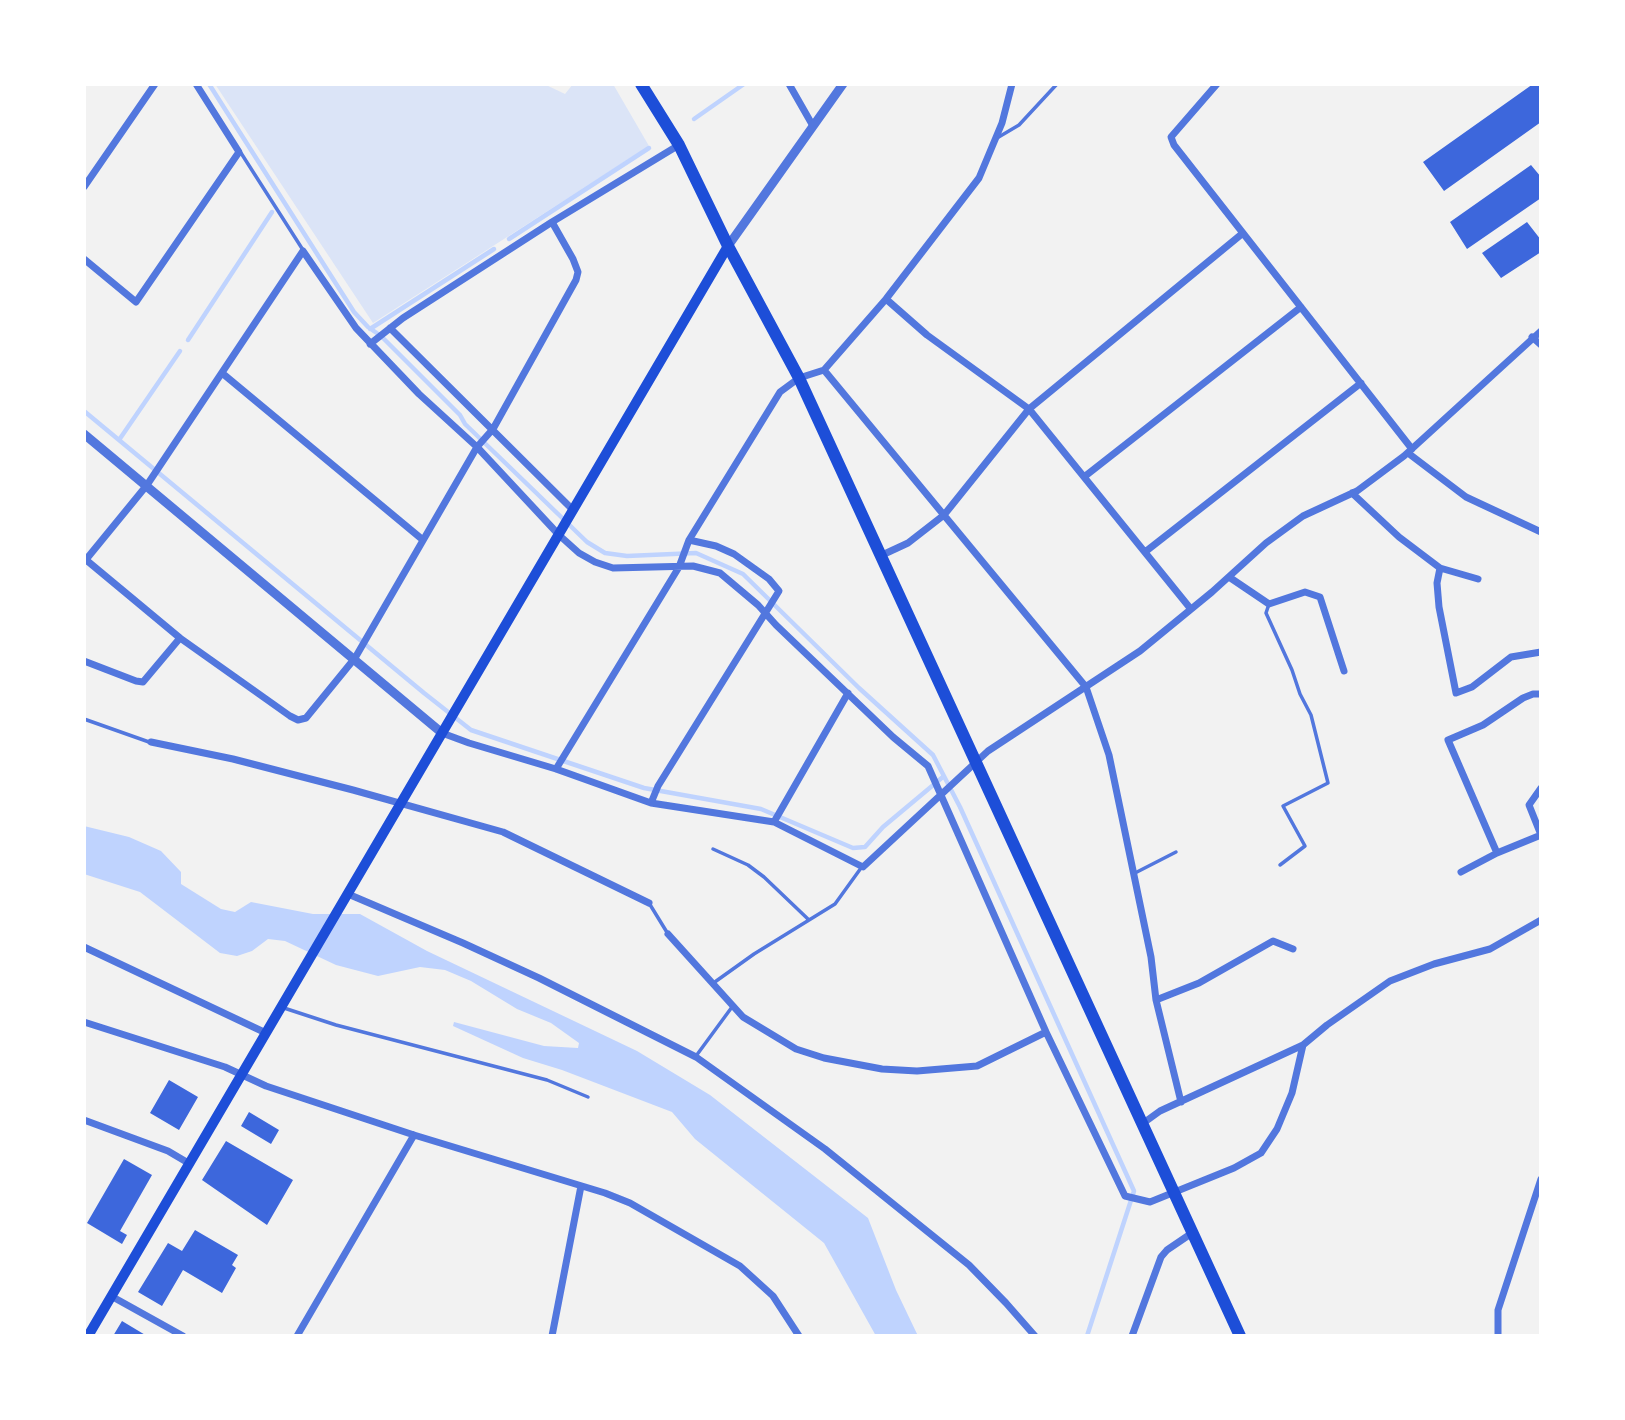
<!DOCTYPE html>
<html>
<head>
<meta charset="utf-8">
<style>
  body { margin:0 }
  #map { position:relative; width:1625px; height:1420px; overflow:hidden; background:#f2f2f2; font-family:Literata,serif }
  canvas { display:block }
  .frame { position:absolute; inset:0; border:86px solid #fff; pointer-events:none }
</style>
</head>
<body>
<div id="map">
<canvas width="1625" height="1420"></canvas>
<div class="frame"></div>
</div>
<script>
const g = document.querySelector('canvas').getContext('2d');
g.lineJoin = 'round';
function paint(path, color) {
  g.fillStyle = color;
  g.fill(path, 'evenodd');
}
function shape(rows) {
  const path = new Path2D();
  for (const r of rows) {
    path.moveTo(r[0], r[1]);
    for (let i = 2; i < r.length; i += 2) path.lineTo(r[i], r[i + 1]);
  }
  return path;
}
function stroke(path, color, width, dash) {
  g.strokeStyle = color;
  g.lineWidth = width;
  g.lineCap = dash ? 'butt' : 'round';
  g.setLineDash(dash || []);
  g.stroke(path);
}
const green = shape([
  [215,84,544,84,565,94,573,84,613,84,649,146,373,323]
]);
const water = shape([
  [84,826,129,837,161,851,181,872,181,884,221,909,235,912,251,902,313,914,360,914,427,951,637,1051,710,1095,868,1218,896,1290,918,1336,876,1336,824,1243,695,1139,672,1112,562,1070,523,1058,453,1026,454,1022,544,1046,578,1048,579,1043,551,1023,517,1009,471,981,445,970,420,967,378,976,336,965,285,941,268,939,252,951,237,956,220,953,140,892,84,874]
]);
const stream = shape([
  [209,84,354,312,368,327,381,336,460,415,465,424,587,542,605,553,627,556,696,553,743,574,859,688,933,755,960,807,1134,1191,1087,1336],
  [694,119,744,84],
  [509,239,649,148],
  [370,329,494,249],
  [188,340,272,212],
  [84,411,424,693,471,730,644,788,761,809,853,848,865,847,883,827,944,776],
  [119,440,180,351]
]);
const building = shape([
  [1533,84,1541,84,1541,122,1444,191,1423,162],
  [1531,165,1541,177,1541,198,1467,249,1450,222],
  [1527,222,1541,240,1541,252,1501,278,1482,253],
  [169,1080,198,1097,179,1130,150,1113],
  [249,1112,279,1130,271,1144,241,1126],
  [226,1141,293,1180,267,1225,202,1180],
  [124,1159,152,1175,120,1231,127,1235,122,1244,87,1223],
  [195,1230,238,1255,232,1265,236,1268,222,1293,183,1270,162,1306,138,1292,168,1243,182,1251],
  [122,1321,147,1336,113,1336]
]);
const service = shape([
  [997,138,1019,125,1057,84],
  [241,153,303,250],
  [1269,604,1266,613,1292,670,1300,694,1311,715,1328,783,1283,806,1305,846,1280,865],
  [84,719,149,742],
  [713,849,748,865,764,877,809,920],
  [1135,873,1176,852],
  [649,903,668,934],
  [712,984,754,954,835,904,861,868],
  [284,1008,336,1025,547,1080,588,1097],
  [696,1056,732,1007]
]);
const minor = shape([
  [789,84,813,126],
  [1217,84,1171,137,1174,145,1412,449],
  [84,187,155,84],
  [84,259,136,302,239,152,196,84],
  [886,299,927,335,1029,409,1190,608],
  [390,328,572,509],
  [1532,337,1541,345],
  [370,344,403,318,552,222,679,145],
  [824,370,1086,687,1109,755,1151,957,1156,1000,1181,1102],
  [222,373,423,540],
  [1408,453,1466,497,1541,532],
  [1084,477,1301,307],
  [1352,493,1399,537,1440,568,1437,583,1439,607,1456,693,1472,687,1511,657,1541,652],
  [1145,552,1361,383],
  [880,556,908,543,944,515,1029,409,1243,233],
  [85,559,180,638,290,716,298,720,306,718,355,658,477,447,493,429,576,280,578,272,573,259,552,222],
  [84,562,147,485,303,251,356,328,419,394,477,447,559,535,579,553,595,562,613,568,693,566,720,573,758,605,776,625,893,737,928,766,1046,1032,1125,1196,1150,1202,1234,1168,1261,1153,1277,1129,1292,1093,1303,1045],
  [1440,568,1478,579],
  [1229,577,1269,604,1305,592,1320,597,1344,671],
  [84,661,136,681,143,682,180,638],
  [442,733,469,743,556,769,651,803,774,822,863,867,988,751,1140,651,1212,592,1266,543,1303,516,1357,491,1404,456,1541,331],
  [151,742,233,759,353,790,503,832,649,903],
  [556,769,679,567,689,540,780,392,799,378,824,370,886,299,979,178,1002,123,1012,84],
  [1541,788,1529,805,1541,835],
  [651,803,658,786,779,591,769,579,734,554,716,546,689,540],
  [774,822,848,693],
  [1541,835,1497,853,1448,740,1483,725,1523,698,1533,694,1541,694],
  [1461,872,1497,853],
  [348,894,463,943,539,978,696,1057,825,1149,969,1265,1006,1303,1035,1336],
  [668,934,743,1017,796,1049,824,1058,882,1069,917,1071,977,1066,1046,1032],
  [84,947,266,1033],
  [1156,1000,1199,983,1273,941,1293,949],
  [84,1022,225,1067,266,1086,414,1135,605,1193,630,1203,740,1266,773,1296,799,1336],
  [84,1120,168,1151,190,1164],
  [1142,1124,1160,1111,1303,1045,1327,1025,1390,981,1434,964,1490,949,1541,920],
  [111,1296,183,1336],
  [297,1336,414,1135],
  [552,1336,581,1186],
  [1132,1336,1161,1257,1167,1250,1192,1233],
  [1498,1336,1498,1310,1541,1179]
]);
const tertiary = shape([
  [728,246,843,84],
  [84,434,442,733]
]);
const secondary = shape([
  [88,1336,728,246]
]);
const trunk = shape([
  [641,84,679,145,728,246,799,378,1240,1336]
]);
paint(green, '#dbe4f7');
paint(water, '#bfd3fe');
stroke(stream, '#bfd3fe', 4.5);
paint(building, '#3d67dc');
stroke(service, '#5277de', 3.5);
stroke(minor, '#5277de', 7);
stroke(tertiary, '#5277de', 9);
stroke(secondary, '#1d4ed8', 10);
stroke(trunk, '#1d4ed8', 12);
</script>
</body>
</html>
